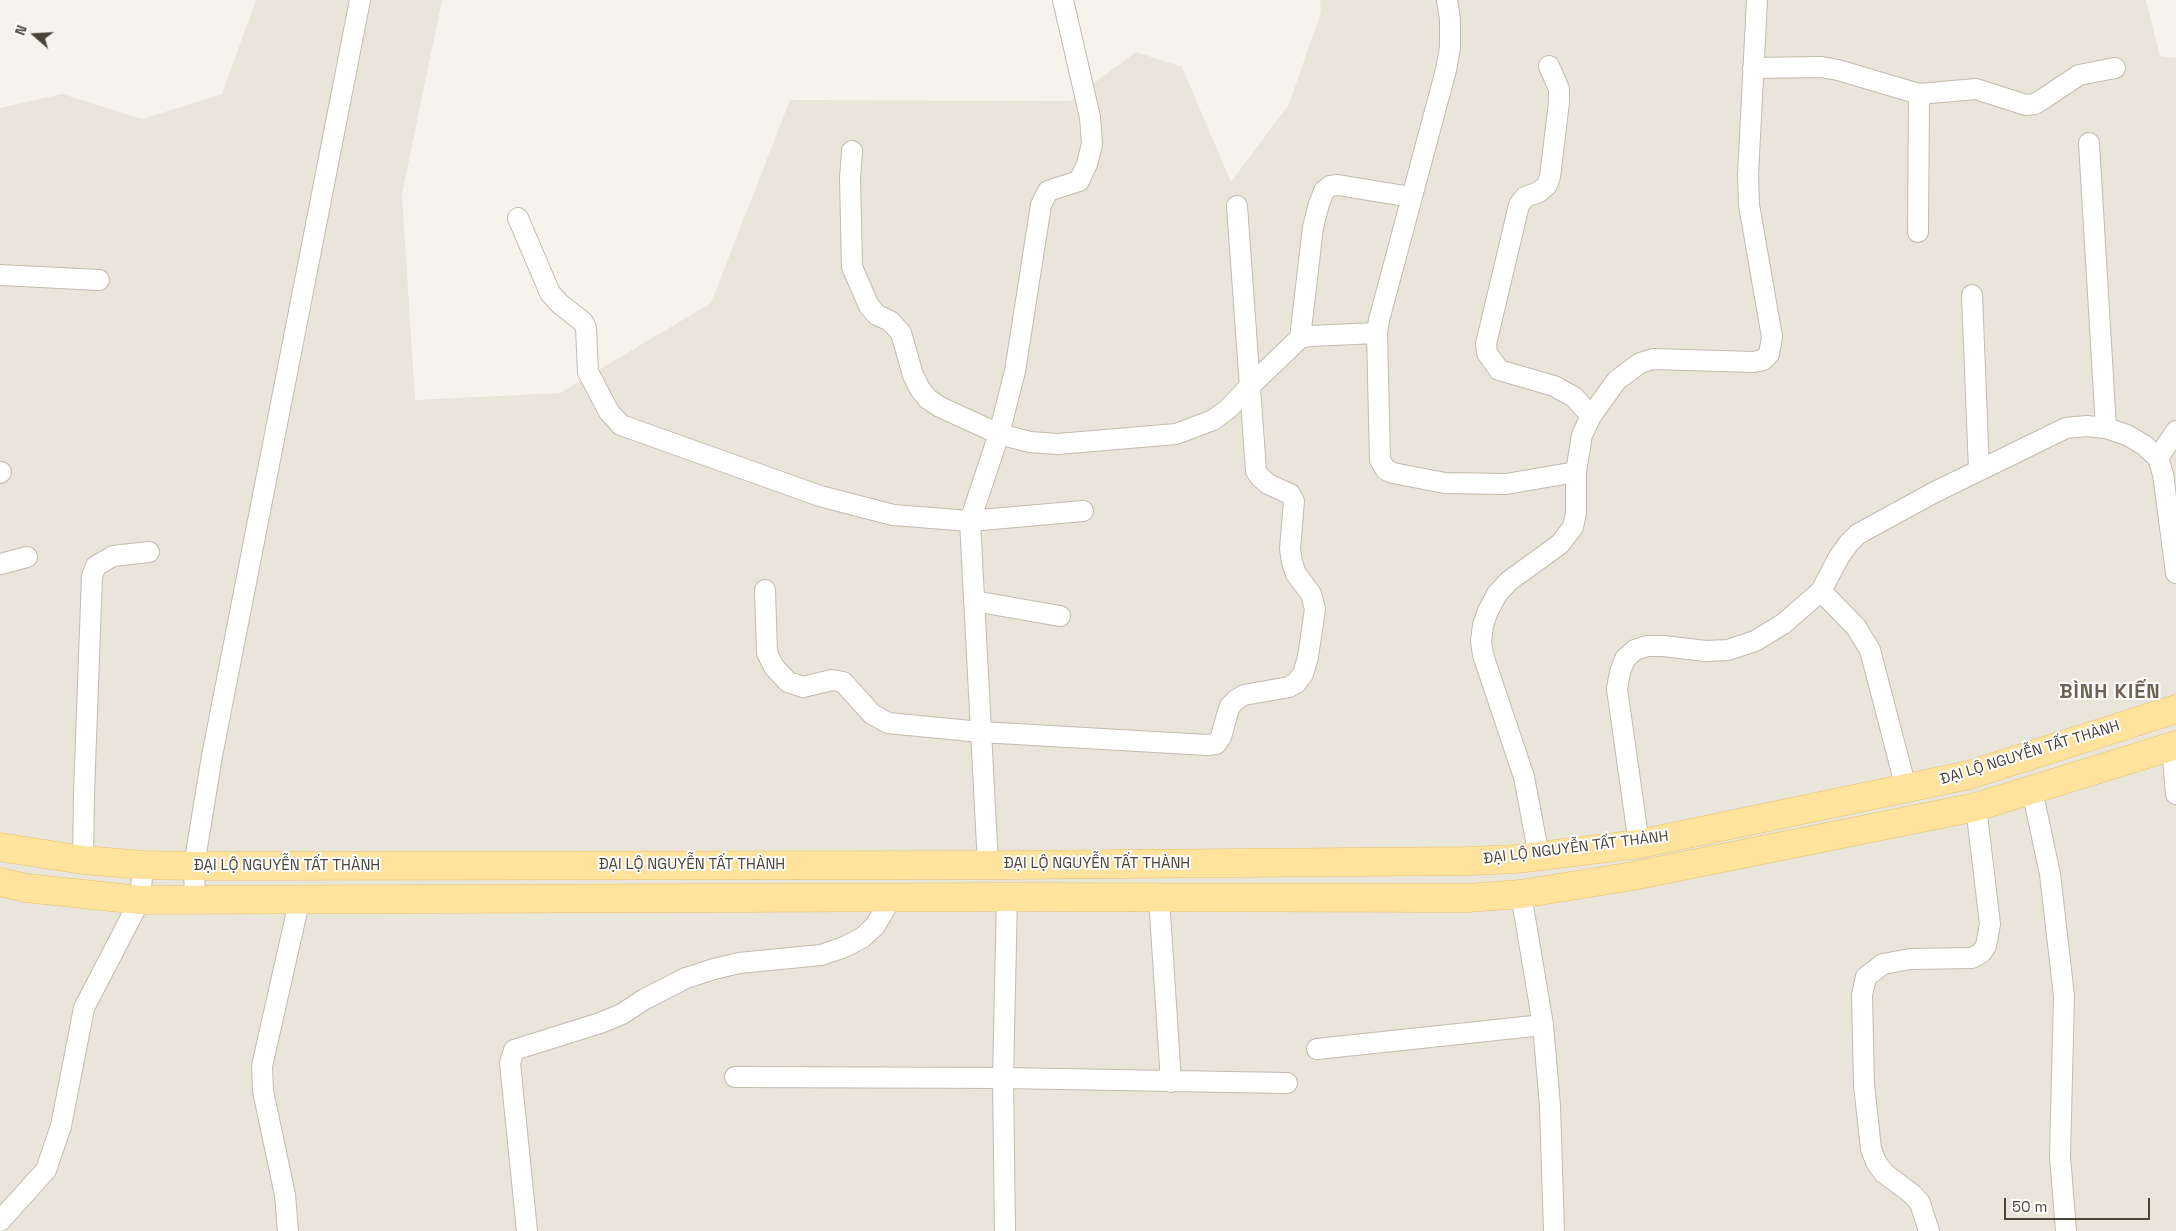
<!DOCTYPE html>
<html>
<head>
<meta charset="utf-8">
<style>
  body { margin:0 }
  #map { position:relative; width:2176px; height:1231px; overflow:hidden; background:#f6f3ec; font-family:"Space Grotesk",sans-serif }
  canvas { display:block }
  .north { position:absolute; left:10px; top:10px; width:50px; height:50px; -webkit-text-stroke:4px #fff; paint-order:stroke; rotate:289deg; font-size:14px; font-weight:700; line-height:20px; text-align:center; color:#4b4439 }
  .north::after { content:''; display:block; margin:auto; width:18px; height:22px; background:#4b4439; clip-path:polygon(50% 0,100% 100%,50% 72%,0 100%) }
  .scale { position:absolute; left:2004px; top:1198px; width:146px; height:22px; box-sizing:border-box; border:2px solid #4b4439; border-top:0; padding-left:6px; font-size:15px; line-height:18px; white-space:nowrap; color:#4b4439; -webkit-text-stroke:4px #fff; paint-order:stroke }
</style>
</head>
<body>
<div id="map">
<canvas width="2176" height="1231"></canvas>
<div class="north">N</div>
<div class="scale">50 m</div>
</div>
<script>
const g = document.querySelector('canvas').getContext('2d');
g.lineJoin = 'round';
function paint(path, color) {
  g.fillStyle = color;
  g.fill(path, 'evenodd');
}
function shape(rows) {
  const path = new Path2D();
  for (const r of rows) {
    path.moveTo(r[0], r[1]);
    for (let i = 2; i < r.length; i += 2) path.lineTo(r[i], r[i + 1]);
  }
  return path;
}
function stroke(path, color, width, dash) {
  g.strokeStyle = color;
  g.lineWidth = width;
  g.lineCap = dash ? 'butt' : 'round';
  g.setLineDash(dash || []);
  g.stroke(path);
}
function write(font, color, halo, rows, align = 'center') {
  g.font = font + ' "Space Grotesk",sans-serif';
  g.lineWidth = 4;
  g.setLineDash([]);
  g.textBaseline = 'middle';
  g.strokeStyle = halo;
  g.fillStyle = color;
  for (const [text, x, y, turn = 0] of rows) {
    g.save();
    g.translate(x, y);
    g.rotate((+turn || 0) * Math.PI / 180);
    g.textAlign = isNaN(turn) ? turn : align;
    if (halo) g.strokeText(text, 0, 0);
    g.fillText(text, 0, 0);
    g.restore();
  }
}
const residential = shape([
  [256,0,442,0,402,194,415,400,560,393,711,303,790,100,1070,101,1136,52,1182,67,1231,182,1289,104,1321,12,1320,0,2146,0,2160,56,2176,58,2176,1231,0,1231,0,108,62,94,142,119,222,94]
]);
const minor = shape([
  [1447,0,1450,19,1450,47,1446,70,1379,320,1377,333,1380,460,1386,470,1393,473,1445,483,1506,484,1576,472],
  [1549,66,1559,89,1559,102,1550,177,1547,185,1539,192,1525,197,1519,205,1486,344,1487,353,1499,370,1554,386,1574,397,1591,416],
  [1753,68,1821,67,1838,70,1919,94,1976,89,2026,105,2035,104,2043,99,2079,75,2115,68],
  [2089,143,2106,428],
  [852,151,850,178,852,267,869,306,877,315,890,321,901,333,913,375,920,389,928,399,940,407,999,434,1030,442,1058,444,1176,434,1213,420,1228,409,1249,387,1300,338,1311,336,1377,333],
  [518,218,550,293,560,304,583,322,586,328,588,372,609,412,621,425,820,496,893,515,970,521,1083,511],
  [1918,232,1919,94],
  [0,275,99,280],
  [1972,295,1979,470],
  [1300,338,1313,227,1319,204,1324,191,1330,186,1338,185,1411,197],
  [2158,458,2176,431],
  [0,473,1,472],
  [0,564,27,557],
  [765,590,767,653,774,667,788,682,803,687,832,680,843,682,872,714,888,723,981,732,1207,745,1216,744,1221,737,1227,715,1230,706,1236,700,1244,695,1289,687,1296,683,1303,674,1308,657,1315,609,1311,594,1296,574,1292,562,1290,549,1294,501,1290,494,1268,484,1260,477,1256,471,1237,206],
  [1821,591,1856,627,1870,650,1906,788],
  [974,601,1060,616],
  [2172,746,2176,794],
  [2032,790,2050,874,2064,996,2060,1156,2066,1231],
  [1639,844,1617,689,1620,672,1625,659,1635,650,1647,646,1663,646,1706,651,1728,650,1755,641,1783,624,1821,591,1839,557,1849,543,1858,534,1933,493,2066,428,2087,426,2106,428,2127,435,2144,445,2158,458,2163,474,2176,573],
  [1539,856,1524,777,1483,655,1481,641,1483,625,1488,611,1497,594,1509,581,1560,544,1573,527,1576,513,1576,472,1582,435,1591,416,1617,380,1640,363,1653,359,1754,362,1763,360,1769,354,1772,337,1749,205,1748,175,1757,0],
  [83,860,84,793,92,576,96,566,113,556,149,552],
  [988,865,970,521,999,434,1015,371,1041,205,1048,191,1079,181,1087,164,1092,144,1090,117,1063,0],
  [1521,894,1543,1025,1550,1106,1554,1231],
  [1159,897,1171,1082],
  [195,899,194,866,212,756,360,0],
  [1317,1049,1543,1025],
  [735,1077,1003,1078,1287,1083],
  [0,1221,46,1170,61,1126,84,1008,140,900,143,865],
  [288,1231,285,1195,263,1091,262,1066,300,898],
  [527,1231,510,1063,514,1050,600,1023,622,1014,643,1000,686,978,714,969,739,963,821,955,842,948,862,938,875,926,892,897],
  [1005,1231,1003,1078,1007,897],
  [1929,1231,1920,1203,1912,1194,1884,1173,1876,1162,1871,1149,1864,1085,1862,995,1866,977,1883,964,1910,959,1972,958,1981,953,1986,946,1990,924,1976,807]
]);
const primary = shape([
  [0,847,83,860,143,865,194,866,1009,865,1469,861,1516,859,1639,844,1969,775,2176,709],
  [0,882,26,888,140,900,1007,897,1467,898,1521,894,1633,876,1976,807,2176,745]
]);
const streetNames = [
  ["ĐẠI LỘ NGUYỄN TẤT THÀNH",2030,753,-17],
  ["ĐẠI LỘ NGUYỄN TẤT THÀNH",1576,848,-7],
  ["ĐẠI LỘ NGUYỄN TẤT THÀNH",1097,864],
  ["ĐẠI LỘ NGUYỄN TẤT THÀNH",692,865],
  ["ĐẠI LỘ NGUYỄN TẤT THÀNH",287,866]
];
const districtNames = [
  ["BÌNH KIẾN",2110,693]
];
paint(residential, '#eae5da');
stroke(minor, '#c2bbae', 22);
stroke(primary, '#e6c16a', 29);
stroke(minor, '#fff', 20);
stroke(primary, '#ffe39c', 28);
write('15px', '#4b4439', '#fff', streetNames);
g.letterSpacing = '1px';
write('bold 20px', '#6e6250', '#fff', districtNames);
g.letterSpacing = '0px';
</script>
</body>
</html>
